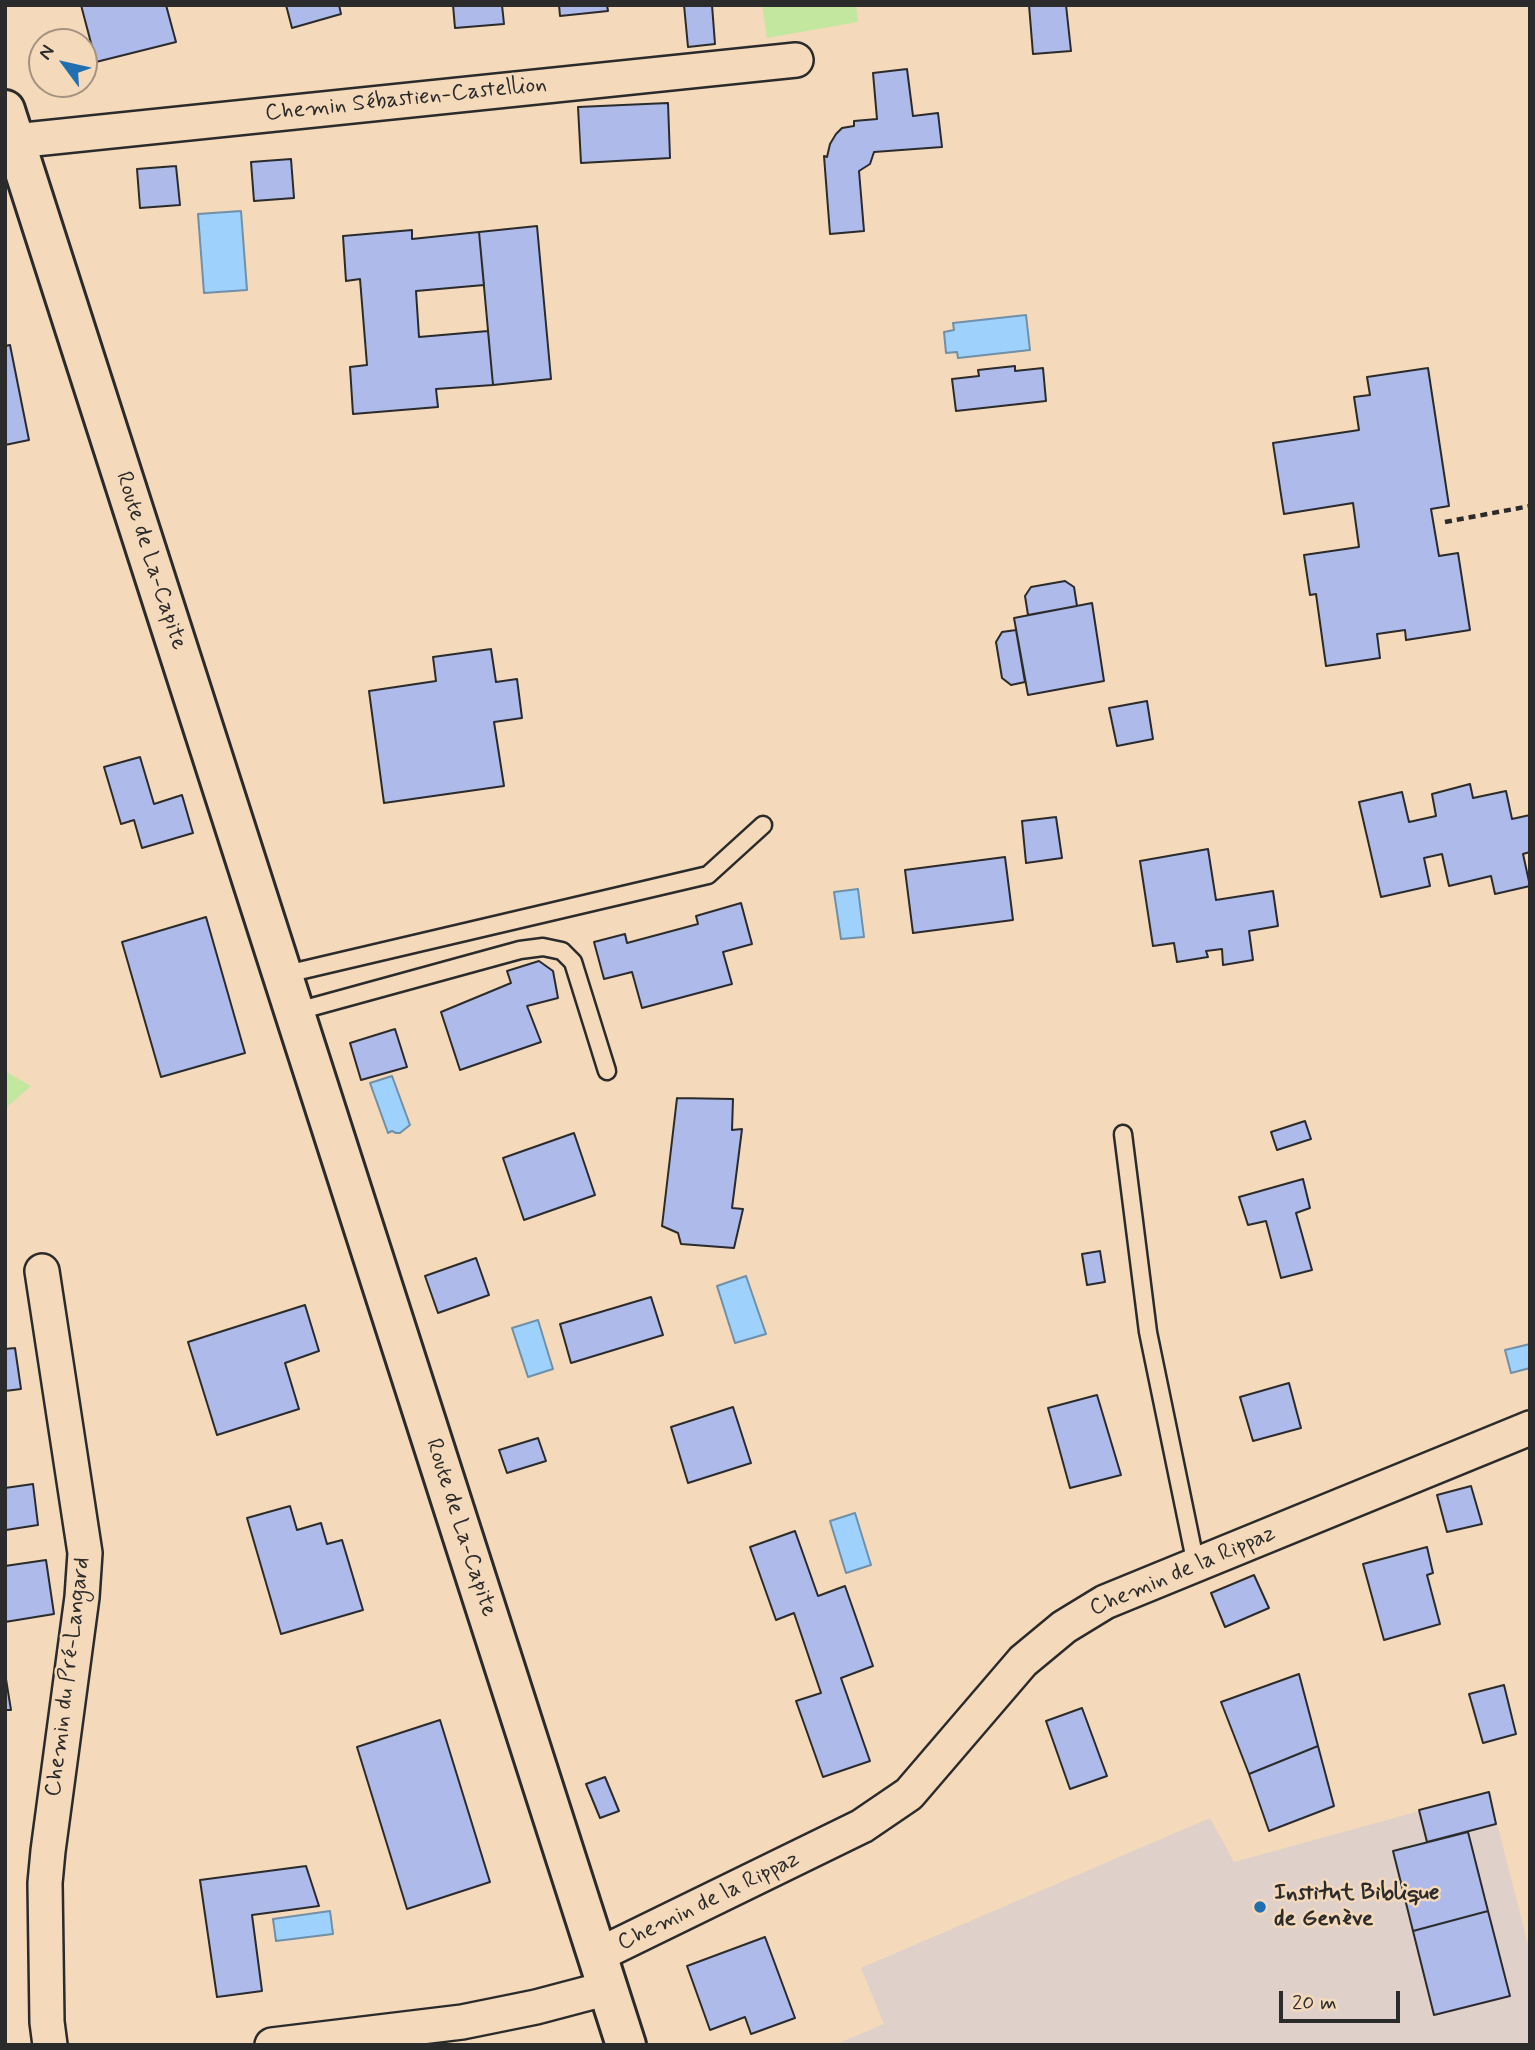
<!DOCTYPE html>
<html>
<head>
<meta charset="utf-8">
<style>
  body { margin:0 }
  #map { position:relative; width:1535px; height:2050px; overflow:hidden; background:#f4d9bb; font-family:Mynerve,sans-serif }
  canvas { display:block }
  .frame { position:absolute; inset:0; border:7px solid #2b2b2b; pointer-events:none }
  .north { position:absolute; left:28px; top:28px; width:70px; height:70px; box-sizing:border-box; background:#f4d9bb; border:2px solid #a49381; border-radius:50%; rotate:303deg; font-size:19px; font-weight:700; line-height:28px; text-align:center; color:#2b2b2b }
  .north::after { content:''; display:block; margin:auto; width:24px; height:32px; background:#1f6fb2; clip-path:polygon(50% 0,100% 100%,50% 72%,0 100%) }
  .scale { position:absolute; left:1279px; top:1991px; width:121px; height:32px; box-sizing:border-box; border:4px solid #2b2b2b; border-top:0; padding-left:9px; font-size:21px; line-height:24px; white-space:nowrap; color:#2b2b2b; -webkit-text-stroke:5px #f4d9bb; paint-order:stroke }
</style>
</head>
<body>
<div id="map">
<canvas width="1535" height="2050"></canvas>
<div class="frame"></div>
<div class="north">N</div>
<div class="scale">20 m</div>
</div>
<script>
const g = document.querySelector('canvas').getContext('2d');
g.lineJoin = 'round';
function paint(path, color) {
  g.fillStyle = color;
  g.fill(path, 'evenodd');
}
function shape(rows) {
  const path = new Path2D();
  for (const r of rows) {
    path.moveTo(r[0], r[1]);
    for (let i = 2; i < r.length; i += 2) path.lineTo(r[i], r[i + 1]);
  }
  return path;
}
function stroke(path, color, width, dash) {
  g.strokeStyle = color;
  g.lineWidth = width;
  g.lineCap = dash ? 'butt' : 'round';
  g.setLineDash(dash || []);
  g.stroke(path);
}
function write(font, color, halo, rows, align = 'center') {
  g.font = font + ' Mynerve,sans-serif';
  g.lineWidth = 5;
  g.setLineDash([]);
  g.textBaseline = 'middle';
  g.strokeStyle = halo;
  g.fillStyle = color;
  for (const [text, x, y, turn = 0] of rows) {
    g.save();
    g.translate(x, y);
    g.rotate((+turn || 0) * Math.PI / 180);
    g.textAlign = isNaN(turn) ? turn : align;
    if (halo) g.strokeText(text, 0, 0);
    g.fillText(text, 0, 0);
    g.restore();
  }
}
const built = shape([
  [1489,1792,1530,1952,1530,2045,834,2045,884,2024,861,1968,1210,1818,1234,1862]
]);
const green = shape([
  [762,5,856,5,858,22,767,38],
  [5,1071,31,1086,5,1109]
]);
const water = shape([
  [241,211,247,290,204,293,198,214,241,211],
  [1026,315,1030,350,958,358,957,352,946,353,944,332,954,330,953,323,1026,315],
  [858,889,864,937,841,939,834,892,858,889],
  [392,1076,410,1125,400,1133,396,1133,392,1131,388,1133,370,1083,392,1076],
  [746,1276,766,1334,735,1343,717,1286,746,1276],
  [538,1320,553,1369,528,1377,512,1328,538,1320],
  [1530,1344,1530,1368,1511,1373,1505,1350,1530,1344],
  [855,1513,871,1565,846,1573,830,1521,855,1513],
  [330,1911,333,1934,276,1941,273,1919,330,1911]
]);
const building = shape([
  [81,5,166,5,176,42,96,62,81,5],
  [286,5,339,5,341,14,292,28,286,5],
  [453,5,502,5,504,24,455,28,453,5],
  [559,5,607,5,608,11,560,16,559,5],
  [684,5,712,5,715,44,688,47,684,5],
  [1029,5,1066,5,1071,51,1033,54,1029,5],
  [907,69,913,116,938,113,942,147,874,152,870,164,859,171,864,231,830,234,824,156,827,157,830,144,836,134,842,128,854,126,854,121,877,119,873,73,907,69],
  [668,103,670,158,581,163,578,107,668,103],
  [291,159,294,198,254,201,251,162,291,159],
  [176,166,180,205,140,208,137,169,176,166],
  [537,226,551,379,493,385,479,232,537,226],
  [412,230,412,239,479,232,484,285,416,291,419,337,488,331,493,385,436,389,438,407,353,414,350,367,367,365,360,279,346,281,343,236,412,230],
  [10,345,29,440,5,445,5,346,10,345],
  [1015,366,1015,371,1043,368,1046,401,956,411,952,379,979,376,978,370,1015,366],
  [1428,368,1449,506,1431,509,1439,556,1458,553,1470,630,1406,640,1405,630,1377,634,1380,658,1326,666,1316,594,1310,595,1304,555,1359,547,1353,503,1284,514,1273,443,1359,430,1354,397,1370,395,1367,377,1428,368],
  [1065,581,1074,587,1077,606,1028,615,1025,596,1031,587,1065,581],
  [1092,603,1104,681,1028,695,1014,618,1092,603],
  [1016,630,1025,682,1011,685,1002,678,996,642,1002,632,1016,630],
  [491,649,496,682,517,679,522,718,494,722,504,786,384,803,369,691,436,681,433,657,491,649],
  [1147,701,1153,739,1117,746,1109,708,1147,701],
  [140,757,154,804,182,795,193,833,142,848,134,820,121,824,104,767,140,757],
  [1470,784,1473,798,1506,791,1512,819,1530,815,1530,852,1523,854,1530,886,1495,894,1491,876,1449,886,1442,854,1424,858,1430,886,1381,897,1359,802,1402,792,1409,822,1436,816,1432,794,1470,784],
  [1056,817,1062,858,1026,863,1022,821,1056,817],
  [1208,849,1216,900,1273,891,1278,926,1249,931,1253,960,1223,965,1222,949,1206,951,1208,957,1177,962,1174,943,1153,946,1140,861,1208,849],
  [1005,857,1013,920,913,933,905,870,1005,857],
  [741,903,752,944,723,952,732,984,642,1008,632,972,604,979,594,942,625,934,627,943,698,924,696,916,741,903],
  [206,917,245,1053,161,1077,122,942,206,917],
  [539,961,553,971,558,998,527,1006,541,1042,460,1070,441,1012,511,983,507,971,539,961],
  [395,1029,407,1067,361,1080,350,1043,395,1029],
  [677,1098,733,1099,732,1130,742,1129,732,1208,743,1209,734,1248,681,1244,678,1233,662,1226,677,1098],
  [1305,1121,1311,1139,1277,1150,1271,1132,1305,1121],
  [574,1133,595,1195,524,1220,503,1158,574,1133],
  [1303,1179,1310,1208,1296,1213,1312,1270,1281,1278,1266,1221,1248,1225,1239,1197,1303,1179],
  [1100,1251,1105,1282,1087,1285,1082,1254,1100,1251],
  [476,1258,489,1295,438,1313,425,1276,476,1258],
  [651,1297,663,1335,571,1363,560,1324,651,1297],
  [305,1305,319,1351,285,1363,299,1409,217,1435,188,1342,305,1305],
  [15,1348,21,1389,5,1391,5,1349,15,1348],
  [1289,1383,1301,1428,1253,1441,1240,1397,1289,1383],
  [1097,1395,1121,1475,1070,1488,1048,1408,1097,1395],
  [733,1407,751,1463,688,1483,671,1427,733,1407],
  [538,1438,546,1461,507,1473,499,1450,538,1438],
  [33,1484,38,1525,6,1530,5,1488,33,1484],
  [1471,1486,1482,1524,1447,1532,1437,1495,1471,1486],
  [290,1506,297,1530,321,1523,327,1544,342,1540,363,1610,281,1634,247,1518,290,1506],
  [795,1531,818,1596,845,1586,873,1666,841,1678,870,1761,823,1777,796,1701,821,1693,794,1613,776,1620,750,1547,795,1531],
  [1427,1547,1433,1573,1427,1575,1440,1624,1384,1640,1363,1564,1427,1547],
  [46,1560,54,1614,5,1622,5,1566,46,1560],
  [1254,1575,1269,1608,1225,1627,1211,1593,1254,1575],
  [5,1673,11,1710,5,1710,5,1673],
  [1299,1674,1318,1746,1249,1774,1221,1702,1299,1674],
  [1504,1685,1516,1734,1483,1743,1469,1694,1504,1685],
  [1082,1708,1107,1776,1070,1789,1046,1721,1082,1708],
  [440,1720,490,1882,407,1909,357,1747,440,1720],
  [1318,1746,1334,1806,1269,1831,1249,1774,1318,1746],
  [605,1777,619,1811,600,1818,586,1784,605,1777],
  [1489,1792,1496,1824,1427,1842,1419,1810,1489,1792],
  [1468,1832,1488,1911,1413,1931,1393,1851,1468,1832],
  [306,1866,319,1906,252,1915,262,1991,217,1997,200,1880,306,1866],
  [1488,1911,1510,1996,1434,2015,1413,1931,1488,1911],
  [765,1937,795,2018,751,2034,745,2017,710,2030,687,1966,765,1937]
]);
const path = shape([
  [1445,522,1530,506]
]);
const service = shape([
  [282,975,708,875,763,825],
  [294,1012,520,950,543,947,562,951,573,962,607,1071],
  [1123,1134,1148,1332,1196,1565]
]);
const minor = shape([
  [15,141,796,60],
  [42,1271,85,1553,82,1597,48,1851,45,1883,47,2022,50,2045],
  [598,1955,862,1826,909,1794,1023,1661,1064,1627,1105,1602,1530,1428],
  [272,2045,462,2022,536,2007,608,1988]
]);
const tertiary = shape([
  [5,110,626,2045]
]);
const markers = [
  [1260,1907,7,"#1f6fb2"]
];
const streetNames = [
  ["Chemin Sébastien-Castellion",406,100,-6],
  ["Route de La-Capite",150,561,72],
  ["Route de La-Capite",460,1528,72],
  ["Chemin de la Rippaz",1183,1572,-23],
  ["Chemin du Pré-Langard",69,1677,-83],
  ["Chemin de la Rippaz",709,1902,-26]
];
const poiNames = [
  ["Institut Biblique",1274,1894],
  ["de Genève",1274,1920]
];
paint(built, '#dfd0c9');
paint(green, '#c4e7a0');
paint(water, '#9ed2fc');
stroke(water, '#708fa8', 2);
paint(building, '#adbaea');
stroke(building, '#2b2b2b', 2);
stroke(service, '#2b2b2b', 21);
stroke(minor, '#2b2b2b', 38);
stroke(tertiary, '#2b2b2b', 44);
stroke(path, '#2b2b2b', 4.5, [7, 5]);
stroke(service, '#f4d9bb', 16);
stroke(minor, '#f4d9bb', 33);
stroke(tertiary, '#f4d9bb', 38);
for (const [x, y, r, color] of markers) {
  const dot = new Path2D();
  dot.arc(x, y, r, 0, 2 * Math.PI);
  g.fillStyle = color;
  g.fill(dot);
  stroke(dot, '#f4d9bb', 2.5);
}
write('23px', '#2b2b2b', '#f4d9bb', streetNames);
write('bold 23px', '#2b2b2b', '#f4d9bb', poiNames, 'left');
</script>
</body>
</html>
